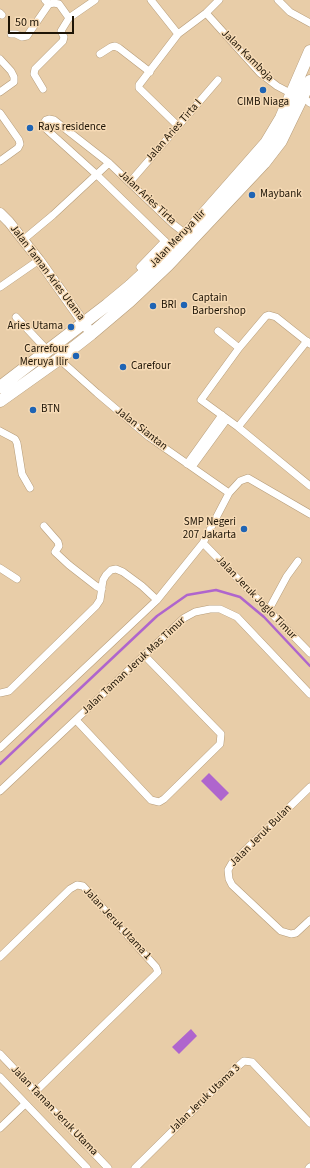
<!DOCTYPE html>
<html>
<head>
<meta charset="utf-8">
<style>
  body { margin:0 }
  #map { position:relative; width:310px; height:1168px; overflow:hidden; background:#e8cda8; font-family:"Source Sans 3",sans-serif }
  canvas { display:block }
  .scale { position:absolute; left:8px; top:16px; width:66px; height:18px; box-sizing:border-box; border:2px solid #1d1406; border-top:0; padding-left:5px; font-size:12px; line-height:14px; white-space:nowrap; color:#1d1406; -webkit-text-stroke:3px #f6dab5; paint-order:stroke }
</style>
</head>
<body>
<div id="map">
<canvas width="310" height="1168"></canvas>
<div class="scale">50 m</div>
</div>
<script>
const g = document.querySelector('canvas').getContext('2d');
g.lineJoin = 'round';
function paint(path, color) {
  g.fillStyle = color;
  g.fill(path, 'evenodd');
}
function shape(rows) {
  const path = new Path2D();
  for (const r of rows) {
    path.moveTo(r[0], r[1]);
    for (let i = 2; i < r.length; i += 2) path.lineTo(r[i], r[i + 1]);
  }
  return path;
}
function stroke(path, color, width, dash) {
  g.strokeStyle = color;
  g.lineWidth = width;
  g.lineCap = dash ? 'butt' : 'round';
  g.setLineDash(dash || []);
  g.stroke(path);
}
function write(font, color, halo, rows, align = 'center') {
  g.font = font + ' "Source Sans 3",sans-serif';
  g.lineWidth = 3;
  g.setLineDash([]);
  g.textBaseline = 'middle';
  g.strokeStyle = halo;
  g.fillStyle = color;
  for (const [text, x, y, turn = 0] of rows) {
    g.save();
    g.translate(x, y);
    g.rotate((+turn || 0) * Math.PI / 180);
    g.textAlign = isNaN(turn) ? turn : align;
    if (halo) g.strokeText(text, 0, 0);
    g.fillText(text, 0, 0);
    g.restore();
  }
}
const water = shape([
  [209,773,229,793,221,801,201,781],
  [191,1029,197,1036,179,1054,172,1047]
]);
const stream = shape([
  [0,764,157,616,187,595,216,590,240,597,264,617,310,666]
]);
const street = shape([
  [151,0,178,34,206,13,219,0],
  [278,0,290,12,310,23],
  [0,13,2,15],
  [206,13,260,73,277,86,292,94],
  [69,18,95,0],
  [11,34,16,34,22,37,27,36,49,4],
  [100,54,111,47,115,46,119,48,150,72],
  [0,59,11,71,14,77,14,82,0,92],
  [43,89,34,74,35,69,63,41,64,37,61,31,69,18,59,4,54,3,49,4,45,0],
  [303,97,310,103],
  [0,113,19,140,20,144,18,148,0,161],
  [178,126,139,88,139,85,178,34],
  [130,182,218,80],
  [23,240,53,215,109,163],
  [171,247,97,175,45,128,44,123,46,120,49,119,54,120,109,163,173,224,186,234],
  [140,267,165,241],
  [0,287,39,260],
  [16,317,48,351],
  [218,331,239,348],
  [310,344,276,317,269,315,266,316,239,348,201,400,238,427,310,486],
  [59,359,97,393,149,437,229,493],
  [238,427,307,341],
  [0,431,15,439,17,443,22,474,30,488],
  [187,464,222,415],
  [192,467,227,419],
  [44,526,58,542,59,546,55,552,69,565,96,586,102,589],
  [203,543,310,653],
  [0,568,17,579],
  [268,611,287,576,298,561],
  [0,693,9,691,96,606,100,600,103,580,106,575,111,570,116,569,123,572,142,586,157,600],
  [76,720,151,800,159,802,164,799,220,744,221,734,144,655],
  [0,748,157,600,203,543,229,493,240,481,248,478,310,514],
  [310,787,232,863,228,870,229,879,232,885,281,931,291,934,296,933,310,920],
  [0,791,184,618,195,612,210,609,220,609,237,617,310,694],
  [0,957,70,889,77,885,83,886,156,967,158,972,153,977,35,1092],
  [0,1054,108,1168],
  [0,1077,87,1168],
  [0,1128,25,1104],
  [135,1168,236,1068,244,1061,252,1062,310,1123],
  [309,1168,310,1167]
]);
const secondary = shape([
  [0,213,9,222,39,260,88,329]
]);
const primary = shape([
  [0,387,107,305,130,286,186,234,266,143,281,118,310,51],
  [0,401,59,359,91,334,130,301,168,265,264,163,274,150,281,141,310,81]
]);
const markers = [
  [263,90,4,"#1f64b4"],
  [30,128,4,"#1f64b4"],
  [252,195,4,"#1f64b4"],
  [184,305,4,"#1f64b4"],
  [153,306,4,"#1f64b4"],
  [71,327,4,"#1f64b4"],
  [76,356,4,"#1f64b4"],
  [123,367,4,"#1f64b4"],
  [33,410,4,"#1f64b4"],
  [244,529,4,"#1f64b4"]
];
const streetNames = [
  ["Jalan Kamboja",247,56,45],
  ["Jalan Aries Tirta I",174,131,-49],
  ["Jalan Aries Tirta",147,198,43],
  ["Jalan Meruya Ilir",178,239,-46],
  ["Jalan Taman Aries Utama",47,273,53],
  ["Jalan Siantan",141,429,38],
  ["Jalan Jeruk Joglo Timur",256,598,46],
  ["Jalan Taman Jeruk Mas Timur",134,666,-43],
  ["Jalan Jeruk Bulan",261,836,-45],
  ["Jalan Jeruk Utama 1",117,924,47],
  ["Jalan Jeruk Utama 3",205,1099,-44],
  ["Jalan Taman Jeruk Utama",54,1111,46]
];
const poiNames = [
  ["CIMB Niaga",263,103,"center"],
  ["Rays residence",38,128],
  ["Maybank",260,195],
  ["Captain",192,299],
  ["Barbershop",192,312],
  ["BRI",161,306],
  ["Aries Utama",63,327,"right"],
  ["Carrefour",68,350,"right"],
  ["Meruya Ilir",68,363,"right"],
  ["Carefour",131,367],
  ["BTN",41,410],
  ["SMP Negeri",236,523,"right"],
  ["207 Jakarta",236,536,"right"]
];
paint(water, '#af65cd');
stroke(stream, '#af65cd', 2.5);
stroke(street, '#b69c79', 8);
stroke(secondary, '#b69c79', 11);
stroke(primary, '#b69c79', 13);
stroke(street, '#fff', 7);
stroke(secondary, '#fff', 10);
stroke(primary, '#fff', 12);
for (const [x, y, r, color] of markers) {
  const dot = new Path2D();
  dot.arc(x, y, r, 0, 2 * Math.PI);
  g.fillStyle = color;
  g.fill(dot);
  stroke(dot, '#f6dab5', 1.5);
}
write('11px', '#1d1406', '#f6dab5', streetNames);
write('11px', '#1d1406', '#f6dab5', poiNames, 'left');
</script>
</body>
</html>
